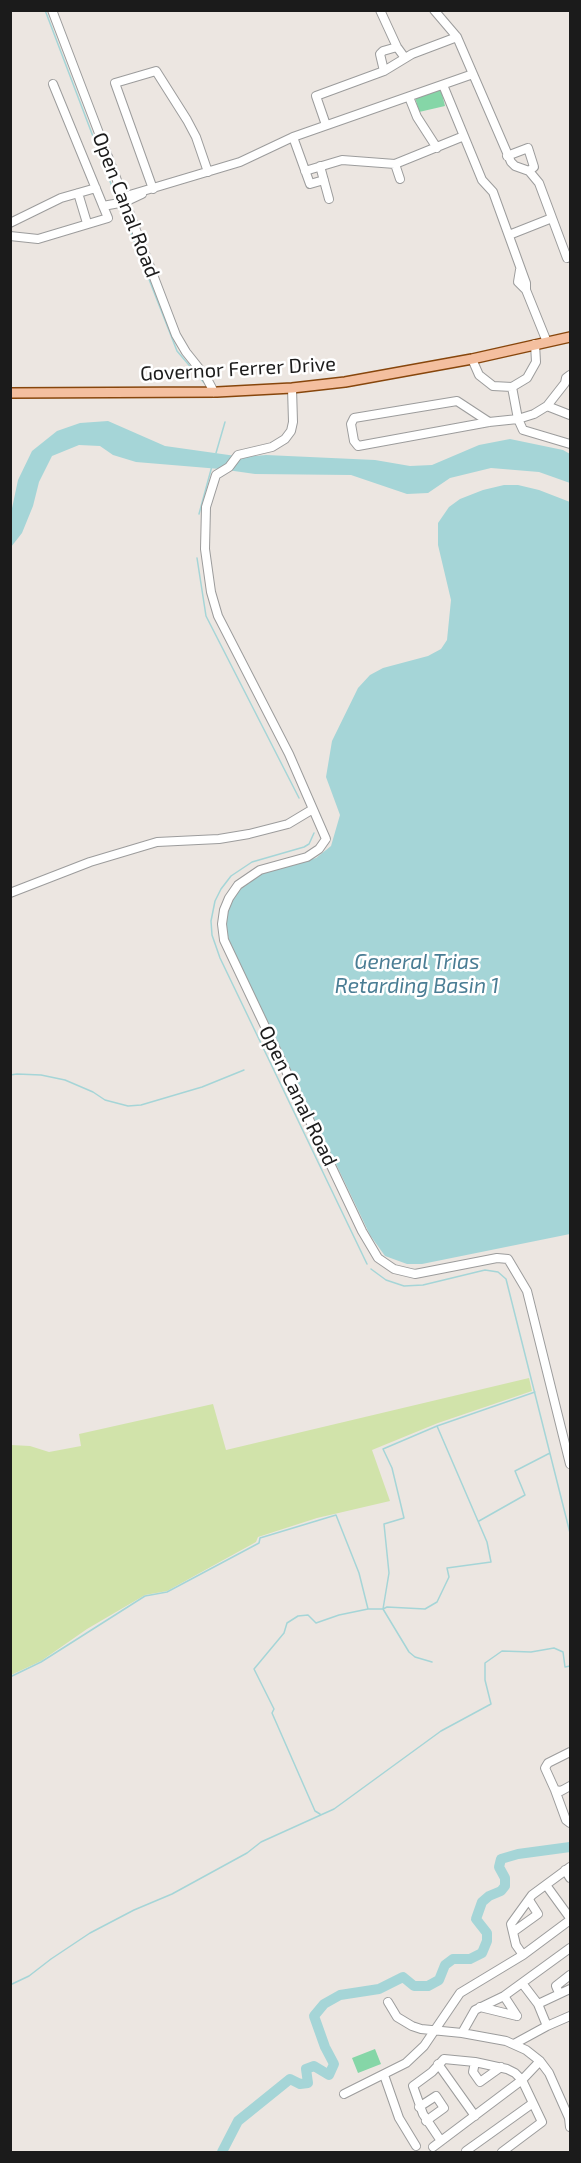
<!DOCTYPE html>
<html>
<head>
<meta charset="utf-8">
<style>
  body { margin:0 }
  #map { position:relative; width:581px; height:2163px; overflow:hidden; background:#ece6e1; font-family:"Exo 2",sans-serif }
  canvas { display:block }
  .frame { position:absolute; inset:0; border:12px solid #1b1b1b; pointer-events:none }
</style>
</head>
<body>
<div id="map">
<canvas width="581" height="2163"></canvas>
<div class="frame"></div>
</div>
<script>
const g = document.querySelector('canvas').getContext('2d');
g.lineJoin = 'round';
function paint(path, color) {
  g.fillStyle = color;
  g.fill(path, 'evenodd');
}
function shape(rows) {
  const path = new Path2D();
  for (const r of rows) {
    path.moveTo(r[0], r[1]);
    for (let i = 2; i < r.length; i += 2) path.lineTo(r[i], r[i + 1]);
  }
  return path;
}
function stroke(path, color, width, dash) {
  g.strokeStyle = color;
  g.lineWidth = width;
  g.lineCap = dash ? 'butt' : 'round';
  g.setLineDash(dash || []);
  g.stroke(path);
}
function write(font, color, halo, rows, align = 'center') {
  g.font = font + ' "Exo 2",sans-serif';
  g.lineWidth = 5;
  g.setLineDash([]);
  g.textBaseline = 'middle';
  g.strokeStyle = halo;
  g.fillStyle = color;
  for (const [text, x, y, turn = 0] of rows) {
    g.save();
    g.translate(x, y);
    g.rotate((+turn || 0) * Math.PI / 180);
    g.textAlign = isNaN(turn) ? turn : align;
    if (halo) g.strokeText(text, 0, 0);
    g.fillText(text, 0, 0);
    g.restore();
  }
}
const grass = shape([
  [529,1378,532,1391,438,1423,372,1450,390,1501,317,1518,258,1537,256,1542,167,1591,145,1595,87,1629,41,1661,11,1675,11,1445,30,1446,49,1452,81,1446,79,1434,213,1404,226,1450]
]);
const pitch = shape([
  [441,90,445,106,419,112,415,97],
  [375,2049,381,2064,358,2073,352,2058]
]);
const water = shape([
  [108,421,165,446,243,457,266,455,375,460,410,466,432,465,479,445,510,439,563,450,570,454,570,483,539,472,491,468,450,478,428,493,407,494,351,475,255,474,220,469,136,462,113,455,100,446,79,445,52,456,39,482,33,506,22,533,11,547,11,513,18,480,32,451,57,431,80,423],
  [504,485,518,485,539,490,570,502,570,1234,422,1264,407,1264,385,1256,370,1235,229,941,226,925,227,911,233,897,243,884,255,874,316,858,331,846,340,815,326,777,332,741,358,688,370,675,383,668,428,656,441,649,447,640,451,600,438,545,438,523,449,507,460,499,483,490]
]);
const stream = shape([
  [45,10,116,197],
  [120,205,177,351,206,385],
  [216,453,225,422],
  [199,514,212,466],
  [197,558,206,616,299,798],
  [314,833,309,844,304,847,252,862,231,876,221,889,215,901,211,921,212,935,220,958,367,1264],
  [10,1075,17,1074,41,1075,65,1080,93,1092,105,1100,128,1106,141,1105,202,1087,244,1070],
  [371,1269,386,1280,404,1286,423,1285,485,1270,498,1272,506,1279,570,1533],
  [479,1521,525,1495,515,1471,550,1453],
  [432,1662,415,1657,409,1652,383,1609,389,1573,384,1524,404,1518,392,1468,383,1449,437,1426,535,1392],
  [10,1677,41,1662,145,1596,167,1592,259,1543,260,1538,336,1515,359,1573,368,1609],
  [320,1814,315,1811,272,1713,274,1709,254,1669,284,1633,287,1623,298,1616,308,1615,316,1623,339,1615,368,1609,383,1609,387,1607,425,1609,437,1602,449,1577,447,1568,491,1562,487,1542,437,1426],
  [10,1985,29,1976,51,1959,90,1933,134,1910,172,1894,247,1853,261,1842,334,1809,441,1731,491,1704,485,1680,485,1663,502,1651,531,1652,554,1648,563,1652,565,1667,570,1666]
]);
const river = shape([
  [222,2152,238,2121,290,2079,300,2084,308,2083,306,2069,314,2066,329,2075,334,2064,325,2047,314,2016,324,2004,340,1995,379,1989,403,1977,414,1986,428,1986,439,1980,445,1965,453,1959,470,1959,482,1953,487,1941,487,1933,476,1919,482,1902,489,1896,501,1891,505,1886,505,1878,499,1867,501,1859,518,1854,570,1847]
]);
const minor = shape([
  [52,10,176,335,186,352,206,377,214,392],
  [380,10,397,47,405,58],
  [434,10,457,37,511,162,515,166,529,171,539,183,567,258],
  [384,71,380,54,383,51,397,47],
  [443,85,482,180,493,192,526,283,526,290,547,342],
  [409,97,417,117,437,148],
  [326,125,316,96,384,71,412,54,457,37],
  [293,137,310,184,324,180],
  [507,156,528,148,534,167,529,171],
  [395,164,400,179],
  [320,166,329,199],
  [305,171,342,160,395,164,464,136],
  [153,189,115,83,156,71,187,120,196,137,208,172],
  [78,193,87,223],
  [123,197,240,162,293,137,473,74],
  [103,206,125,202,142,194],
  [10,223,61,198,96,188],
  [509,235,552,218],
  [10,236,38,239,108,218,53,84],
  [520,270,518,282,526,290],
  [472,359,479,375,493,386,512,387,527,378,536,362,535,344],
  [512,387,518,419,523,430,570,444],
  [292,388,293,422,291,431,285,439,272,447,238,455,229,467,216,475,206,507,205,549,211,592,218,616,289,754,326,839,319,849,307,857,260,870,238,885,229,898,224,910,222,924,224,940,362,1231,378,1258,394,1269,415,1274,497,1258,508,1259,527,1291,570,1464],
  [547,406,570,415],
  [489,422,457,401,354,418,351,424,354,441,358,446,489,422,518,419,534,414,547,406,565,383,566,378,570,375],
  [10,893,90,862,157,842,219,839,249,834,288,824,313,809],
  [570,1752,548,1763,545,1768,555,1790,561,1791,570,1786],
  [555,1790,566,1820,570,1823],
  [565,1870,570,1878],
  [546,1885,570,1918],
  [513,1932,538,1914,529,1900],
  [523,1955,516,1945,511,1924,532,1895,570,1867],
  [522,1983,538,2004,547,2026],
  [559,1993,556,1986,570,1975],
  [504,1996,517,2016],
  [388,2002,397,2017,412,2026,421,2029,462,2033,506,2041,526,2050,540,2061,549,2073,569,2118,570,2127],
  [538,2004,570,1989],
  [480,2007,517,2016],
  [462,2033,475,2010,504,1996,570,1948],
  [514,2044,547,2026,570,2016],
  [475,2062,473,2072,480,2082,501,2067],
  [438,2064,475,2116],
  [384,2075,399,2118,416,2146],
  [344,2094,406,2063,424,2046,460,1993,523,1955,570,1920],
  [419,2107,436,2096,444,2108,426,2121],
  [441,2141,423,2114,413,2086,432,2072,444,2059,475,2062,507,2069,515,2073,522,2080,542,2122,502,2152],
  [433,2147,522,2080,540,2061],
  [466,2151,533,2103]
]);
const major = shape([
  [10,393,217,392,292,388,345,382,472,359,570,337]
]);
const streetNames = [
  ["Open Canal Road",126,205,69],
  ["Governor Ferrer Drive",238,369,-3],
  ["Open Canal Road",298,1096,64]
];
const waterNames = [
  ["General Trias",417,962],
  ["Retarding Basin 1",417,986]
];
paint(grass, '#d1e3aa');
paint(pitch, '#85d6a7');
paint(water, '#a5d5d7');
stroke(stream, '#a5d5d7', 1.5);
stroke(river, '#a5d5d7', 10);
stroke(minor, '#9c9c9c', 10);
stroke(major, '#87460c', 12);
stroke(minor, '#fff', 8);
stroke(major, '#f4bf9f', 9);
write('20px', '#1b1b1b', '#fff', streetNames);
write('italic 21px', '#4a7d94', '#fff', waterNames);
</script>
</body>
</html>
